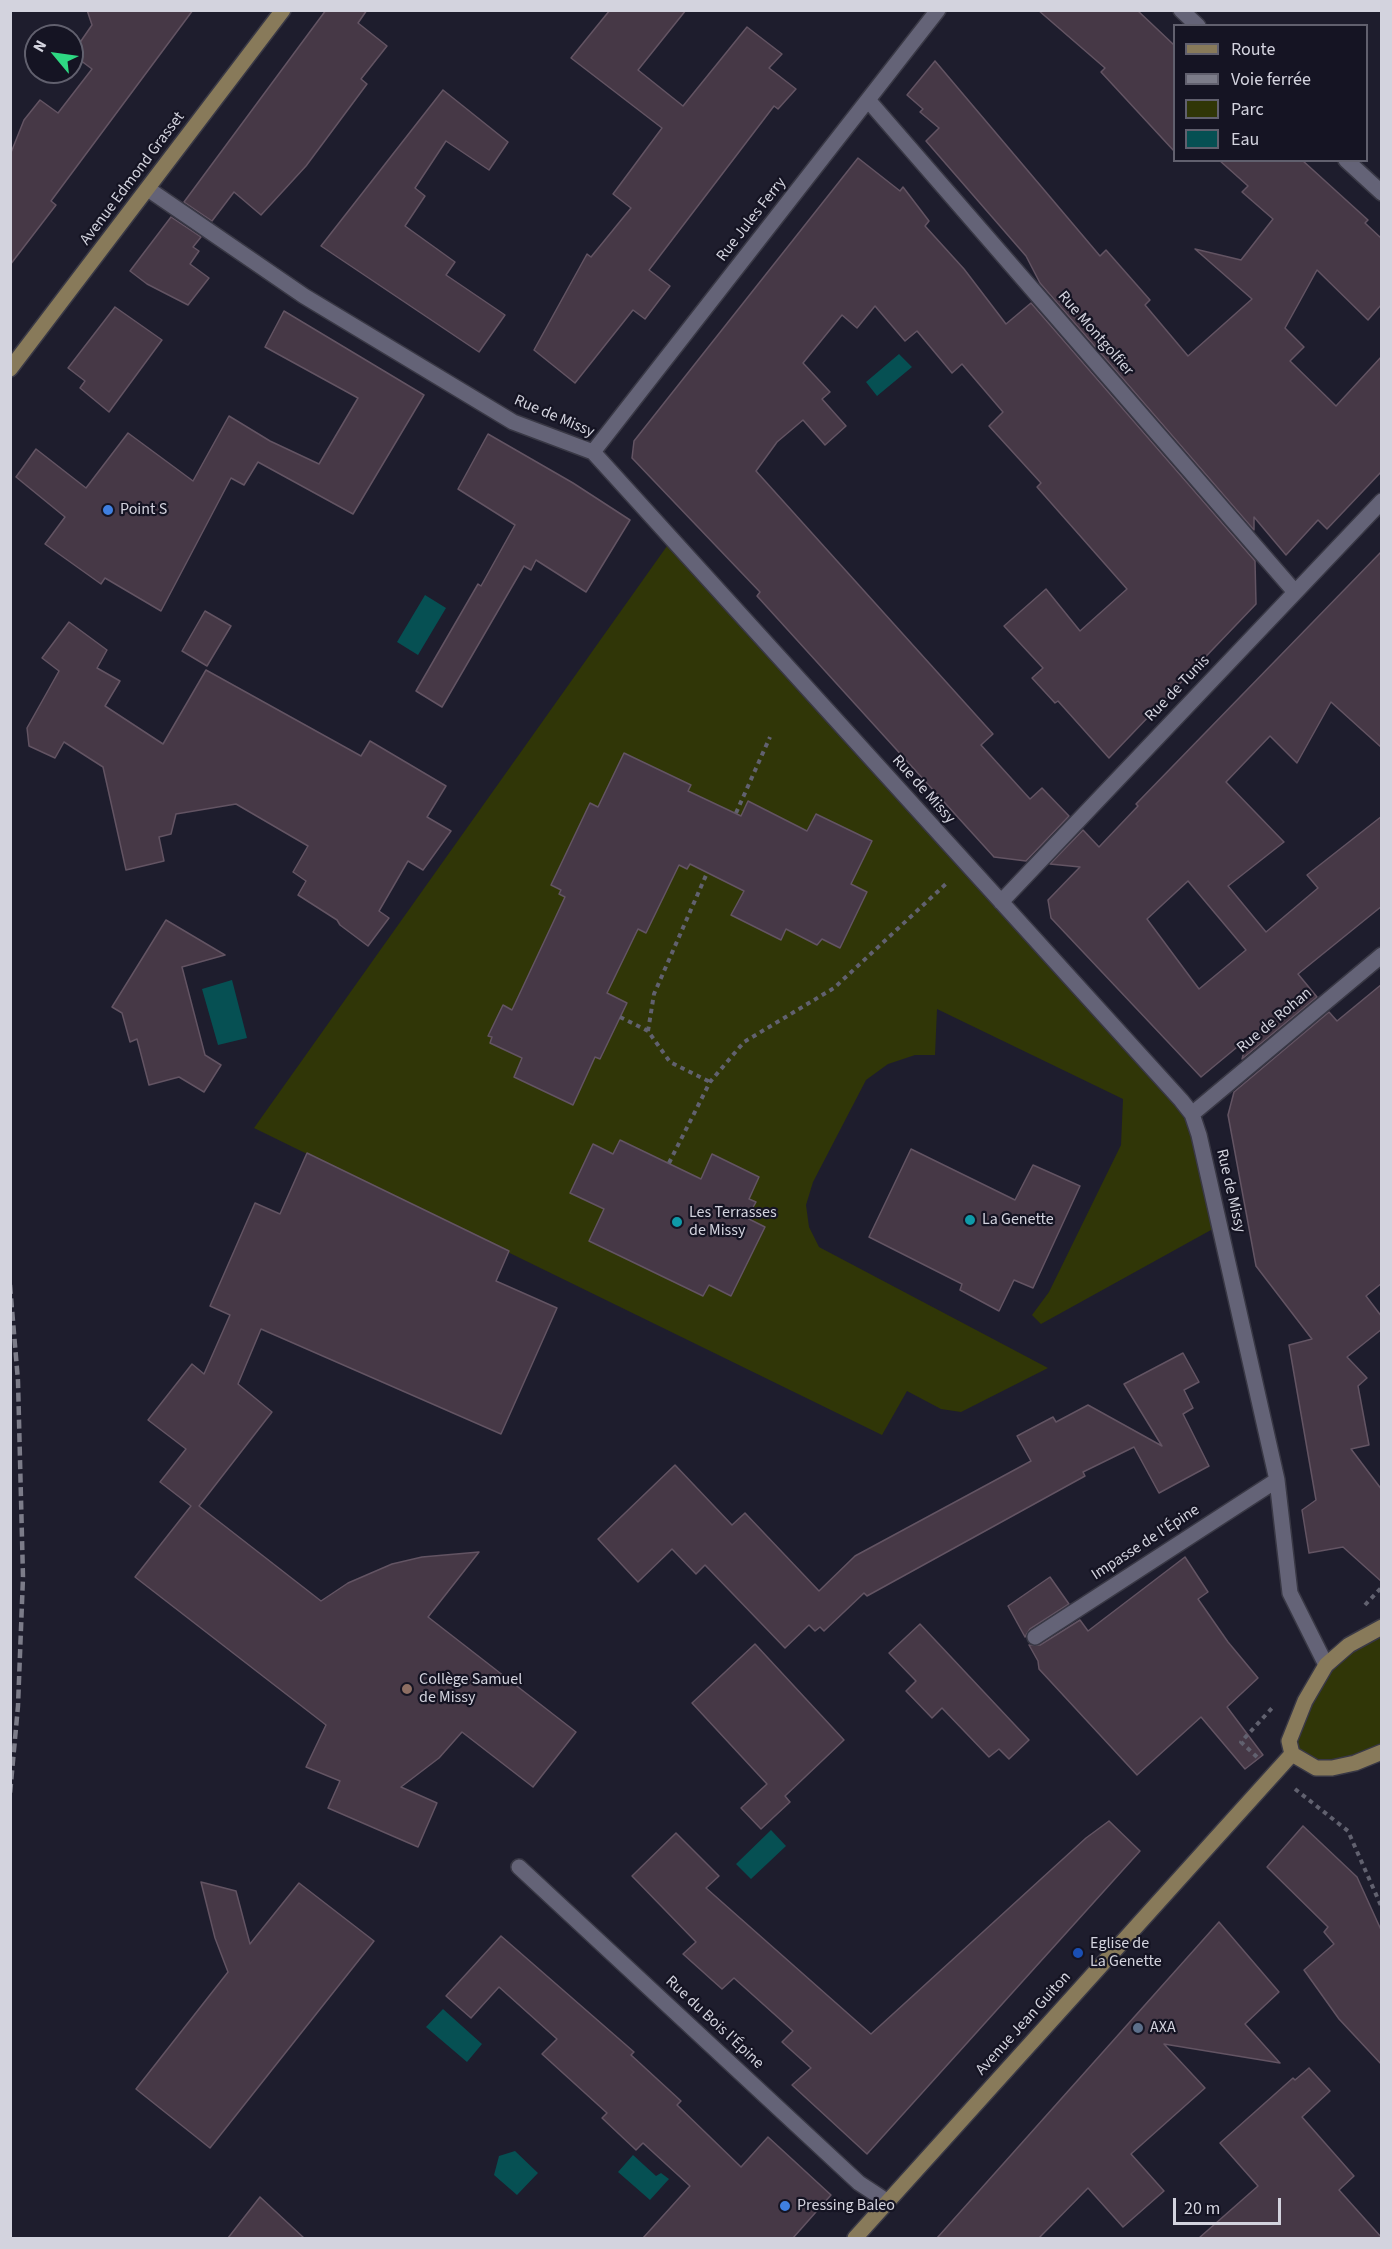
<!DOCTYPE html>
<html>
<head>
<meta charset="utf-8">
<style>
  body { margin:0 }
  #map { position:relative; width:1392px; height:2249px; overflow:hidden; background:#1e1d2d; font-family:"Source Sans 3",sans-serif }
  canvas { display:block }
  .frame { position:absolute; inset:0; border:12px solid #d3d3de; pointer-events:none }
  .legend { position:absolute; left:1173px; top:24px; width:195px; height:138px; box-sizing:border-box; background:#151423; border:2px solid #61606e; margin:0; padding:8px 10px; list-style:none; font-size:18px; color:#d3d3de }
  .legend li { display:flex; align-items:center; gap:12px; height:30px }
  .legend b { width:30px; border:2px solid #61606e }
  .north { position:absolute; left:24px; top:24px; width:60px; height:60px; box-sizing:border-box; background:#151423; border:2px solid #61606e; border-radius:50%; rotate:299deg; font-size:16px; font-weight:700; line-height:24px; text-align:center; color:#d3d3de }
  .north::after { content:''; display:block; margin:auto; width:21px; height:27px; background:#2ed883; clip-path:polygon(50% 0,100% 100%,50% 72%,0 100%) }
  .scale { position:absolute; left:1173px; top:2198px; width:108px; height:27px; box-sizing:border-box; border:3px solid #d3d3de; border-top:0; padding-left:8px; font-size:18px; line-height:21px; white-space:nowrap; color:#d3d3de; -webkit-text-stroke:4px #151423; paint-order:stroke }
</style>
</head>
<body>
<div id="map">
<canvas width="1392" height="2249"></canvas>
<div class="frame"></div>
<ul class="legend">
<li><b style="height:8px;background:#887a5a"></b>Route</li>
<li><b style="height:8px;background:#7c7c89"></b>Voie ferrée</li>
<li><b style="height:16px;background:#303607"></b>Parc</li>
<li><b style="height:16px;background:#065053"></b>Eau</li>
</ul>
<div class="north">N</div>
<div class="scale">20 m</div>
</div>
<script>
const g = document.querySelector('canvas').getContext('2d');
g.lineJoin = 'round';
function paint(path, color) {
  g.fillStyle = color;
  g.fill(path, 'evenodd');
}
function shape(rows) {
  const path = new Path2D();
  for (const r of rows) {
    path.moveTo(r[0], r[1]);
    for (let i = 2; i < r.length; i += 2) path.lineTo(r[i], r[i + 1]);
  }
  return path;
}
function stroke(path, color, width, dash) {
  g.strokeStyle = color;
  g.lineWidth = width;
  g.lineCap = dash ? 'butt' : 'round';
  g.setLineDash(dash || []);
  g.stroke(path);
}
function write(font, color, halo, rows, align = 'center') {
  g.font = font + ' "Source Sans 3",sans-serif';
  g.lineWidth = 4.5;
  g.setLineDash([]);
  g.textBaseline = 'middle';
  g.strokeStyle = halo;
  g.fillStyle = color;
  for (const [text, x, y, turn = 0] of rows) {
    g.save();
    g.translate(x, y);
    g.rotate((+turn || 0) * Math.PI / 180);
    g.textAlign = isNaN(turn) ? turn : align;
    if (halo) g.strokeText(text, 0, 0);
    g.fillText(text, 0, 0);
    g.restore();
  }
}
const green = shape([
  [672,539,1181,1100,1220,1225,1041,1324,1032,1315,1049,1292,1121,1145,1123,1099,937,1009,935,1055,915,1055,888,1064,866,1080,813,1182,806,1205,809,1227,819,1247,1048,1368,961,1412,941,1409,907,1391,882,1435,254,1128],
  [1381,1627,1381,1752,1332,1768,1292,1754,1316,1679]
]);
const water = shape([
  [899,354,912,367,877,396,866,382],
  [425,595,446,608,418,655,397,642],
  [232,980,247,1038,218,1045,202,989],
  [771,1830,786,1846,751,1879,736,1864],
  [443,2009,482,2044,467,2062,426,2027],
  [515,2151,538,2173,517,2195,494,2175,499,2156],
  [633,2155,656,2176,661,2173,669,2179,650,2200,618,2172]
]);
const building = shape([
  [87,10,193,10,51,201,56,205,10,265,10,155,24,120,40,100,58,113,92,69,72,54,92,25,87,10],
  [326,10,367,10,358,23,387,46,361,79,367,84,306,166,261,215,234,192,212,221,184,202,326,10],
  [610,10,686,10,638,70,683,106,747,27,782,54,769,68,796,89,778,109,774,106,649,270,670,286,645,319,633,310,575,383,534,350,587,254,591,257,631,208,613,194,662,128,571,58,610,10],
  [1038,10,1137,10,1174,45,1174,151,1101,72,1105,68,1038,10],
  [935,61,1100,256,1106,250,1150,300,1145,305,1188,356,1252,299,1195,249,1241,260,1273,219,1242,192,1248,186,1219,160,1302,160,1368,220,1365,223,1382,239,1382,304,1368,320,1317,270,1285,328,1304,347,1290,361,1336,406,1382,356,1382,471,1327,529,1318,520,1286,555,1254,517,1254,530,1040,283,1026,256,926,141,939,128,920,112,923,109,907,95,935,61],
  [443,90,508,142,489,170,446,141,415,188,425,196,405,226,455,262,446,275,505,315,479,352,321,246,443,90],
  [858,158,900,191,903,187,929,221,925,226,964,269,1006,324,1031,303,1255,561,1256,604,1109,758,1058,701,1055,703,1032,678,1043,668,1004,626,1046,589,1080,631,1127,589,1037,487,1041,483,989,426,1003,412,962,364,952,373,917,331,905,341,875,306,857,328,842,315,803,363,830,392,822,399,846,426,825,445,803,420,777,442,756,471,993,734,981,745,1030,799,1042,788,1069,816,1026,861,994,857,757,596,760,592,632,458,634,441,858,158],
  [171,217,201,237,193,247,199,251,190,264,209,278,188,305,147,284,130,271,171,217],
  [115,307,162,340,109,412,80,388,85,381,68,368,115,307],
  [284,311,424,395,353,514,258,462,244,485,231,478,161,611,105,578,101,584,45,544,65,517,16,477,36,449,86,488,128,433,193,481,229,416,270,441,319,464,358,398,265,347,284,311],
  [488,434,573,483,630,520,586,592,536,560,531,570,524,566,442,707,416,691,478,584,481,586,515,525,458,489,488,434],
  [1382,551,1382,748,1331,702,1297,763,1270,736,1226,782,1284,842,1228,886,1266,932,1318,888,1307,875,1382,816,1382,906,1298,974,1317,997,1242,1059,1248,1038,1201,1077,1051,918,1048,900,1080,867,1050,864,1083,830,1099,847,1138,806,1136,804,1382,551],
  [1188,881,1246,950,1199,989,1147,919,1188,881],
  [205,611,231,626,207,666,182,651,205,611],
  [69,622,107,650,97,668,120,681,105,706,163,744,206,670,361,756,370,741,446,786,427,817,451,831,423,870,408,861,379,911,389,918,368,946,340,925,337,920,298,895,306,881,293,872,308,846,236,804,176,814,171,834,159,837,164,861,126,870,103,767,64,742,55,758,29,746,27,728,59,671,42,658,69,622],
  [624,753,691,785,688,791,741,816,748,801,807,831,816,814,872,841,851,884,867,892,840,948,822,939,817,945,786,929,781,940,731,915,744,891,690,864,687,869,679,865,646,933,638,929,607,993,627,1003,600,1059,595,1057,573,1105,514,1077,522,1058,490,1043,492,1037,488,1036,503,1005,512,1010,565,897,559,894,561,890,551,885,590,803,598,807,624,753],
  [166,920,225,955,182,967,205,1055,221,1065,204,1092,179,1077,149,1085,137,1039,130,1042,122,1013,112,1007,166,920],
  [1382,984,1382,1283,1366,1296,1382,1317,1382,1329,1347,1357,1367,1378,1358,1386,1369,1445,1351,1449,1382,1490,1382,1582,1343,1547,1309,1553,1302,1510,1316,1500,1289,1345,1312,1339,1256,1266,1228,1115,1234,1092,1329,1012,1337,1021,1382,984],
  [620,1140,701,1179,712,1154,759,1177,749,1199,756,1202,747,1218,765,1227,731,1296,709,1285,703,1296,589,1241,604,1209,570,1193,593,1144,613,1154,620,1140],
  [911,1149,1015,1200,1033,1165,1080,1186,1033,1288,1014,1280,999,1311,960,1290,962,1284,869,1237,911,1149],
  [307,1153,509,1251,496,1281,557,1308,501,1434,261,1329,238,1384,272,1412,199,1506,321,1601,348,1583,392,1564,422,1557,479,1552,428,1617,576,1732,533,1787,462,1732,439,1758,401,1787,437,1803,418,1847,328,1808,340,1781,306,1767,326,1725,135,1577,191,1506,160,1482,186,1449,148,1420,192,1364,204,1374,230,1315,210,1306,255,1203,280,1214,307,1153],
  [1183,1353,1199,1382,1184,1390,1193,1408,1183,1414,1209,1466,1159,1493,1134,1447,1083,1472,1085,1476,867,1596,864,1593,824,1631,820,1627,815,1631,809,1625,785,1648,705,1565,696,1574,672,1549,638,1582,598,1539,675,1465,732,1525,745,1513,819,1591,855,1556,1031,1461,1017,1436,1053,1417,1056,1422,1088,1405,1162,1446,1124,1384,1183,1353],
  [1185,1557,1208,1592,1198,1599,1228,1642,1258,1678,1227,1707,1263,1755,1245,1769,1201,1717,1137,1775,1039,1669,1038,1661,1029,1645,1040,1645,1080,1620,1088,1631,1185,1557],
  [1050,1577,1069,1604,1030,1629,1025,1637,1008,1606,1050,1577],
  [920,1624,1029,1740,1009,1759,999,1749,989,1757,942,1708,932,1718,906,1691,916,1681,889,1653,920,1624],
  [755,1644,844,1740,785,1796,790,1802,761,1829,741,1808,767,1784,692,1703,755,1644],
  [1109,1821,1140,1851,867,2154,792,2085,811,2068,782,2042,793,2031,734,1978,722,1989,683,1954,696,1942,632,1876,676,1833,719,1876,706,1888,871,2034,1086,1838,1109,1821],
  [1303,1826,1357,1877,1382,1932,1382,2065,1339,2019,1304,1970,1334,1944,1324,1932,1328,1927,1267,1867,1303,1826],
  [201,1882,236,1891,250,1944,299,1883,374,1941,210,2148,136,2089,228,1972,215,1938,201,1882],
  [1219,1922,1279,1992,1245,2024,1280,2063,1164,2044,1205,2088,1131,2154,1164,2191,1123,2227,1088,2188,1039,2238,937,2238,1219,1922],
  [501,1936,634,2052,631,2055,681,2101,677,2105,741,2167,768,2137,831,2195,793,2238,643,2238,690,2186,643,2143,636,2150,602,2118,607,2113,542,2054,557,2039,499,1987,471,2018,446,1996,501,1936],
  [1309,2068,1330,2091,1302,2117,1354,2176,1339,2190,1382,2238,1199,2238,1258,2186,1220,2143,1293,2078,1295,2080,1309,2068],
  [260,2197,304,2238,228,2238,260,2197]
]);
const path = shape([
  [736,813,770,737],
  [620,1017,648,1031,670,1062,710,1082],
  [648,1031,654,994,707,873],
  [669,1163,710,1082,744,1042,834,988,948,882],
  [1365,1605,1382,1587],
  [1257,1757,1241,1742,1272,1708],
  [1295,1789,1348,1831,1382,1908]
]);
const minor = shape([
  [1181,10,1198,26],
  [868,100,1295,592],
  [1346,160,1382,193],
  [148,189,304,296,513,422,593,452,1181,1100,1192,1114,1199,1135,1277,1480,1290,1593,1326,1665],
  [593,452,938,10],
  [1001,902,1382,501],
  [1192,1114,1382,955],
  [1035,1637,1277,1480],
  [519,1867,859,2183,888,2202]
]);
const secondary = shape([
  [10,369,283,10],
  [1382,1627,1349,1645,1326,1665,1305,1701,1289,1741,1292,1754,1316,1768,1332,1768,1355,1763,1382,1752],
  [855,2238,1292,1754]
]);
const rail = shape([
  [10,1285,18,1381,23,1577,18,1706,10,1794]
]);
const markers = [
  [108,510,6,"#3f7fe0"],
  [970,1220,6,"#0f9aa8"],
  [677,1222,6,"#0f9aa8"],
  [407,1689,6,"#8d6e63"],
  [1078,1953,6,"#1a4fb4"],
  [1138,2028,6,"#5c6f8a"],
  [785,2206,6,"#3f7fe0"]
];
const streetNames = [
  ["Avenue Edmond Grasset",133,179,-53],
  ["Rue Jules Ferry",752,220,-52],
  ["Rue Montgolfier",1095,334,49],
  ["Rue de Missy",554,417,23],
  ["Rue de Tunis",1178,689,-46],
  ["Rue de Missy",923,790,48],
  ["Rue de Rohan",1275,1021,-40],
  ["Rue de Missy",1230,1191,77],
  ["Impasse de l'Épine",1146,1543,-33],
  ["Rue du Bois l'Épine",714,2023,43],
  ["Avenue Jean Guiton",1024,2024,-48]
];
const poiNames = [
  ["Point S",120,510],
  ["Les Terrasses",689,1213],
  ["de Missy",689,1231],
  ["La Genette",982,1220],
  ["Collège Samuel",419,1680],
  ["de Missy",419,1698],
  ["Eglise de",1090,1944],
  ["La Genette",1090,1962],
  ["AXA",1150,2028],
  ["Pressing Baleo",797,2206]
];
paint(green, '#303607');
paint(water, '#065053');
paint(building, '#463846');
stroke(building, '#635463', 1.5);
stroke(minor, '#393845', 18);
stroke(secondary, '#393845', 18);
stroke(path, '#61616f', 4, [4.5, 4.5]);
stroke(minor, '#646377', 15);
stroke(secondary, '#887a5a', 15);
stroke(rail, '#7c7c89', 4.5, [9, 4.5]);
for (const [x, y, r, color] of markers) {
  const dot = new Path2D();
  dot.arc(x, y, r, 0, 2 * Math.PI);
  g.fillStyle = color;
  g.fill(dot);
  stroke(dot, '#151423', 2);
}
write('16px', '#d3d3de', '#151423', streetNames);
write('16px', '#d3d3de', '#151423', poiNames, 'left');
</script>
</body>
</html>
